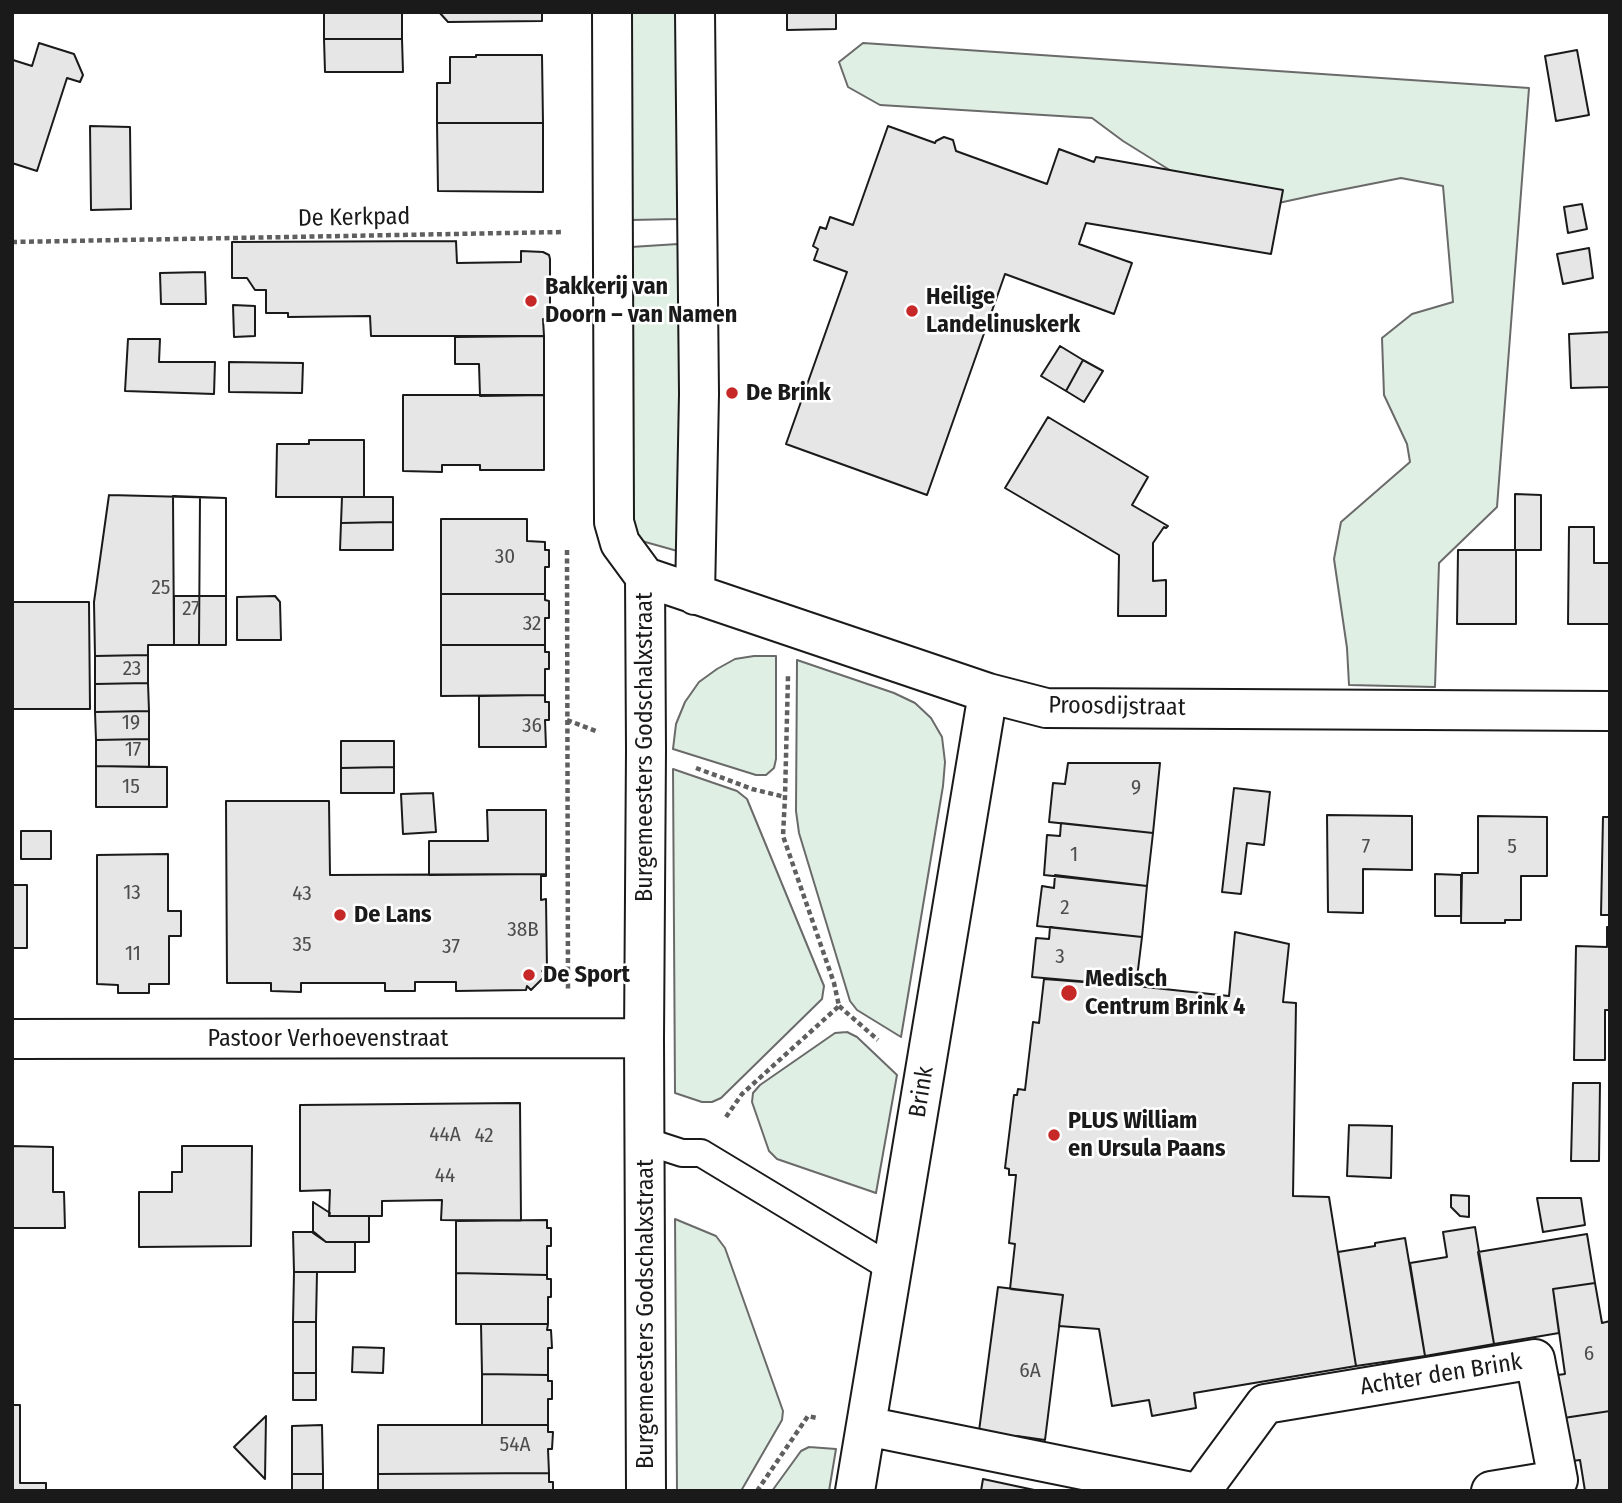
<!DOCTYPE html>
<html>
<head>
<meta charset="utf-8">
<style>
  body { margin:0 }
  #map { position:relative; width:1622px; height:1503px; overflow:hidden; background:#fff; font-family:"Fira Sans Condensed",sans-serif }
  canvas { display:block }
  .frame { position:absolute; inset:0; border:14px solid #1a1a1a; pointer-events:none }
</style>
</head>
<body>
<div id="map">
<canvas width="1622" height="1503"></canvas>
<div class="frame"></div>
</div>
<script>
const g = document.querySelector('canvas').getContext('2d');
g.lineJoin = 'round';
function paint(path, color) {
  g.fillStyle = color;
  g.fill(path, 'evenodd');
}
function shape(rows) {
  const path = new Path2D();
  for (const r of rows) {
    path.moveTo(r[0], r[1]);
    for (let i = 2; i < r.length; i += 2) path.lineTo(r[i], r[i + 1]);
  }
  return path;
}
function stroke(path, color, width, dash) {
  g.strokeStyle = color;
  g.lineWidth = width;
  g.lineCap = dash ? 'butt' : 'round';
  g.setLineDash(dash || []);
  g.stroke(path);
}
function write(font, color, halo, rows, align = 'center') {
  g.font = font + ' "Fira Sans Condensed",sans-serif';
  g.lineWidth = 5;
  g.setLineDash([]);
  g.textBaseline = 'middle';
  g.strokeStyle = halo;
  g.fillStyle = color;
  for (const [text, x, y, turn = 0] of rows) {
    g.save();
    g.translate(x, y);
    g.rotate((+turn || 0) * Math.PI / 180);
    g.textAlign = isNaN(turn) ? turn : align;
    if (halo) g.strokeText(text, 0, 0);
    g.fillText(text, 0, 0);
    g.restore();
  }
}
const green = shape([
  [631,12,677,12,678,219,631,220,631,12],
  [863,43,1529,88,1497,507,1439,563,1435,687,1349,685,1347,648,1334,559,1341,522,1410,462,1407,444,1384,395,1382,338,1412,314,1453,302,1443,186,1401,178,1320,194,1260,207,1221,202,1123,141,1092,118,880,105,848,87,839,62,863,43],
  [678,244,681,552,631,538,631,247,678,244],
  [754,656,776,656,776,759,774,768,766,775,756,775,673,749,676,724,685,702,699,682,717,669,735,659,754,656],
  [797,660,894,693,915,703,931,718,942,737,945,762,943,786,901,1037,857,1010,850,1001,799,833,796,811,797,660],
  [673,769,737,791,747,799,824,986,822,999,721,1098,712,1102,702,1102,675,1093,673,769],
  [847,1032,857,1037,897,1075,876,1193,777,1159,769,1151,752,1102,753,1093,760,1085,835,1033,847,1032],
  [675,1219,716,1236,725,1248,783,1411,782,1420,741,1491,677,1491,675,1219],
  [809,1447,836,1449,829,1491,772,1491,801,1451,809,1447]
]);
const building = shape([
  [324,12,402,12,402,39,324,39,324,12],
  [439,12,542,12,542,21,448,22,439,12],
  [787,12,836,12,836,29,787,30,787,12],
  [324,39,402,39,403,72,325,72,324,39],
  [39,43,74,54,83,75,80,82,67,78,37,171,12,163,12,63,13,60,32,66,39,43],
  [1577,50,1589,115,1556,121,1545,56,1577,50],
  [476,55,542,55,543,123,437,123,437,83,450,83,450,57,476,57,476,55],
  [437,123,543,123,543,192,438,191,437,123],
  [90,126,130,127,131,209,91,210,90,126],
  [888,126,935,143,936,141,944,137,953,140,956,151,1047,184,1059,149,1094,162,1096,157,1283,190,1271,254,1086,223,1079,244,1132,263,1114,314,1005,274,927,495,786,444,847,272,814,260,818,249,813,246,820,227,826,229,830,217,853,225,888,126],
  [1582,204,1587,229,1568,233,1564,207,1582,204],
  [456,241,457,263,521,262,521,251,543,252,549,255,550,259,550,319,543,319,544,336,371,336,370,316,288,317,288,313,266,313,266,290,255,290,247,278,232,278,232,242,456,241],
  [1589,248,1593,278,1563,284,1557,254,1589,248],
  [205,272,206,304,161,304,160,273,205,272],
  [233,305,255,306,255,336,234,337,233,305],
  [1610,332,1610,387,1571,388,1569,334,1610,332],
  [544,336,544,395,480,396,479,364,455,364,455,337,544,336],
  [128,339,160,339,159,362,215,362,214,394,125,391,128,339],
  [1060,346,1083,360,1066,391,1041,376,1060,346],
  [1083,360,1103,371,1084,402,1066,391,1083,360],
  [229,362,303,363,302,393,229,392,229,362],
  [403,395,544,395,544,470,480,470,480,465,442,465,442,472,403,471,403,395],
  [1048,417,1148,477,1132,505,1168,526,1166,528,1164,527,1153,543,1153,581,1166,580,1166,616,1118,616,1119,555,1005,488,1048,417],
  [309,440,364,440,364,497,276,497,277,444,309,444,309,440],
  [1515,494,1541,495,1541,550,1515,550,1515,494],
  [109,495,226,498,226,596,174,596,174,645,148,645,148,655,95,656,94,602,109,495],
  [173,496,200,497,199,645,174,645,173,496],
  [200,497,226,498,226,645,199,645,200,497],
  [342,497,393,497,393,522,341,523,342,497],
  [441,519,527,519,527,541,545,542,545,550,549,550,549,567,545,567,545,594,441,594,441,519],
  [393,522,393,550,340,550,341,523,393,522],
  [1569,527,1594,527,1594,563,1610,563,1610,624,1568,624,1569,527],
  [1458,550,1516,550,1516,624,1457,624,1458,550],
  [441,594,545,594,545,600,549,601,549,618,545,618,545,645,441,645,441,594],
  [275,596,280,602,281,640,237,640,237,597,275,596],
  [12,602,89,602,90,709,12,709,12,602],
  [441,645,545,645,545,652,549,652,549,669,545,669,545,695,441,696,441,645],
  [148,655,148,683,95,684,95,656,148,655],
  [148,683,149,711,95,712,95,684,148,683],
  [545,695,545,702,549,702,549,720,545,720,546,747,479,747,479,696,545,695],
  [149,711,149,739,96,740,95,712,149,711],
  [149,739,149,767,96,766,96,740,149,739],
  [341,741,394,741,394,767,341,768,341,741],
  [1068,763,1160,763,1153,833,1049,822,1053,783,1065,784,1068,763],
  [96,766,167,767,167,807,96,807,96,766],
  [394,767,394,793,341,793,341,768,394,767],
  [1234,788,1270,792,1264,845,1247,843,1241,894,1222,892,1234,788],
  [433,793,436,832,403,834,401,794,433,793],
  [226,801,329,801,330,875,546,874,546,876,541,876,541,900,546,899,547,970,542,971,546,975,531,990,527,986,526,990,456,991,456,982,415,982,415,991,385,991,385,983,301,983,301,992,271,991,271,983,227,983,226,801],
  [487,810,546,810,546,874,429,875,429,841,488,841,487,810],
  [1327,815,1412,816,1412,870,1363,869,1363,913,1328,912,1327,815],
  [1478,816,1547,817,1547,876,1521,876,1521,920,1505,920,1505,923,1461,923,1462,873,1478,873,1478,816],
  [1603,817,1610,817,1610,915,1601,915,1603,817],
  [1061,823,1153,833,1147,886,1044,875,1047,835,1060,836,1061,823],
  [21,831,51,831,51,859,21,859,21,831],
  [168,854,168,911,181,911,181,936,169,936,169,984,149,984,149,993,118,993,118,985,97,984,97,855,168,854],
  [1435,874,1461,875,1461,916,1435,916,1435,874],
  [1055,875,1147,886,1142,937,1037,926,1042,886,1054,888,1055,875],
  [12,885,27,885,27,948,12,948,12,885],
  [1050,927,1142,937,1136,986,1032,977,1036,938,1049,939,1050,927],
  [1607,927,1610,927,1610,1010,1605,1010,1605,1060,1574,1060,1576,946,1607,947,1607,927],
  [1235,932,1289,944,1283,1002,1296,1003,1293,1196,1329,1197,1356,1366,1194,1393,1196,1408,1152,1416,1149,1400,1112,1406,1099,1329,1059,1326,1063,1295,1010,1289,1015,1244,1009,1243,1016,1175,1009,1175,1009,1169,1005,1168,1014,1095,1017,1095,1018,1089,1025,1090,1033,1022,1039,1023,1044,979,1136,986,1229,996,1235,932],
  [1573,1083,1600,1083,1599,1161,1571,1161,1573,1083],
  [520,1103,521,1221,441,1220,442,1200,382,1201,382,1216,329,1216,330,1190,300,1191,300,1105,520,1103],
  [1349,1125,1392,1126,1391,1178,1347,1176,1349,1125],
  [12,1146,53,1147,53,1192,64,1192,65,1228,12,1228,12,1146],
  [182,1146,252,1146,251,1246,139,1247,139,1192,172,1192,172,1172,182,1172,182,1146],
  [1451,1195,1469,1196,1469,1217,1460,1216,1451,1207,1451,1195],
  [1537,1198,1581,1198,1585,1225,1543,1232,1537,1198],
  [313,1202,330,1213,329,1216,369,1216,369,1242,326,1242,313,1233,313,1202],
  [547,1220,547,1228,551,1228,551,1246,547,1246,547,1275,456,1273,456,1221,547,1220],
  [1475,1227,1494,1344,1425,1356,1410,1263,1447,1257,1443,1232,1475,1227],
  [293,1232,314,1232,326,1242,355,1242,355,1272,294,1272,293,1232],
  [1587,1234,1595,1283,1553,1289,1559,1333,1494,1344,1478,1252,1587,1234],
  [1405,1238,1425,1356,1356,1366,1338,1252,1375,1246,1375,1243,1405,1238],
  [294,1272,317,1272,316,1322,293,1322,294,1272],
  [456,1273,547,1275,547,1279,551,1279,551,1297,548,1297,548,1324,456,1324,456,1273],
  [1595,1283,1602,1323,1610,1321,1610,1411,1557,1419,1550,1376,1565,1374,1553,1289,1595,1283],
  [998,1287,1063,1295,1045,1440,1017,1436,1017,1440,1007,1439,1007,1435,979,1431,998,1287],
  [293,1322,316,1322,316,1373,293,1373,293,1322],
  [481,1324,548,1324,547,1330,551,1330,552,1348,548,1348,548,1375,482,1374,481,1324],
  [353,1347,384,1348,383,1373,352,1372,353,1347],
  [293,1373,316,1373,316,1400,293,1400,293,1373],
  [482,1374,548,1375,548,1381,552,1381,552,1399,548,1399,548,1425,482,1425,482,1374],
  [12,1405,20,1405,20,1483,46,1483,46,1491,12,1491,12,1405],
  [1610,1411,1610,1491,1585,1491,1580,1460,1564,1462,1557,1419,1610,1411],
  [266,1416,265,1479,234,1447,266,1416],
  [322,1425,323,1474,292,1474,292,1426,322,1425],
  [378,1425,548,1425,548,1432,553,1432,552,1449,548,1449,549,1473,378,1474,378,1425],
  [549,1473,549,1482,553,1482,553,1491,378,1491,378,1474,549,1473],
  [292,1474,323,1474,323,1491,292,1491,292,1474],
  [983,1479,1039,1491,981,1491,983,1479]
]);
const path = shape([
  [12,242,563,232],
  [567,550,568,989],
  [567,720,596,731],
  [696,768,752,789,785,797],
  [839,1006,878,1040],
  [726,1117,742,1094,839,1006,834,983,783,836,785,797,788,676],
  [757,1491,808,1416,817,1418]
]);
const lane = shape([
  [645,1141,682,1153,701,1153,893,1269]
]);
const street = shape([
  [612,12,614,522,620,543,645,577,646,750,644,1038,646,1491],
  [645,577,988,693,1046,708,1610,711],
  [695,595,699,394,695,12],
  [12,1039,644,1038],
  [866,1426,1187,1491],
  [855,1491,988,693],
  [1201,1491,1265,1404,1535,1359,1558,1480,1491,1491]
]);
const markers = [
  [531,301,7,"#c62828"],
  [912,311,7,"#c62828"],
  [732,393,7,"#c62828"],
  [340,915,7,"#c62828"],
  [529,975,7,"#c62828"],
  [1069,993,9,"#c62828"],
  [1054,1135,7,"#c62828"]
];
const numberNames = [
  ["30",505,557],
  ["25",161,588],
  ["27",191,609],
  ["32",532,624],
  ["23",132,669],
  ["19",131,723],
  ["36",532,726],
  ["17",133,750],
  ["15",131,787],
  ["9",1136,788],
  ["7",1366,847],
  ["5",1512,847],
  ["1",1074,855],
  ["13",132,893],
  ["43",302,894],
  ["2",1065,908],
  ["38B",523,930],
  ["35",302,945],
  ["37",451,947],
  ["11",133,954],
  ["3",1060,957],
  ["44A",445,1135],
  ["42",484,1136],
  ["44",445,1176],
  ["6",1589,1354],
  ["6A",1030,1371],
  ["54A",515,1445]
];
const streetNames = [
  ["De Kerkpad",354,218,-1],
  ["Proosdijstraat",1117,707,1],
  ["Burgemeesters Godschalxstraat",645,747,-90],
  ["Pastoor Verhoevenstraat",328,1039],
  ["Brink",922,1092,-81],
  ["Burgemeesters Godschalxstraat",646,1314,-90],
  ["Achter den Brink",1441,1375,-9]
];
const poiNames = [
  ["Bakkerij van",545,287],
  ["Doorn – van Namen",545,315],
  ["Heilige",926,297],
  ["Landelinuskerk",926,325],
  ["De Brink",746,393],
  ["De Lans",354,915],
  ["De Sport",543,975],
  ["Medisch",1085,979],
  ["Centrum Brink 4",1085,1007],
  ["PLUS William",1068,1121],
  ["en Ursula Paans",1068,1149]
];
paint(green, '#e0efe3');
stroke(green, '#6a6a6a', 2);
paint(building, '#e6e6e6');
stroke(building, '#1a1a1a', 2);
stroke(lane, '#1a1a1a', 30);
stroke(street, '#1a1a1a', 42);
stroke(path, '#5f5f5f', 4.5, [5, 3.5]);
stroke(lane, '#fff', 26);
stroke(street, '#fff', 38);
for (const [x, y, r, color] of markers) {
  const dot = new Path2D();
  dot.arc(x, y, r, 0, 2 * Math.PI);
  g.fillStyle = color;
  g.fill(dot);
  stroke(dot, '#fff', 2.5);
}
write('21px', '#4d4d4d', null, numberNames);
write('24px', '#1a1a1a', '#fff', streetNames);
write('bold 24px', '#1a1a1a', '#fff', poiNames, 'left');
</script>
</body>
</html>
